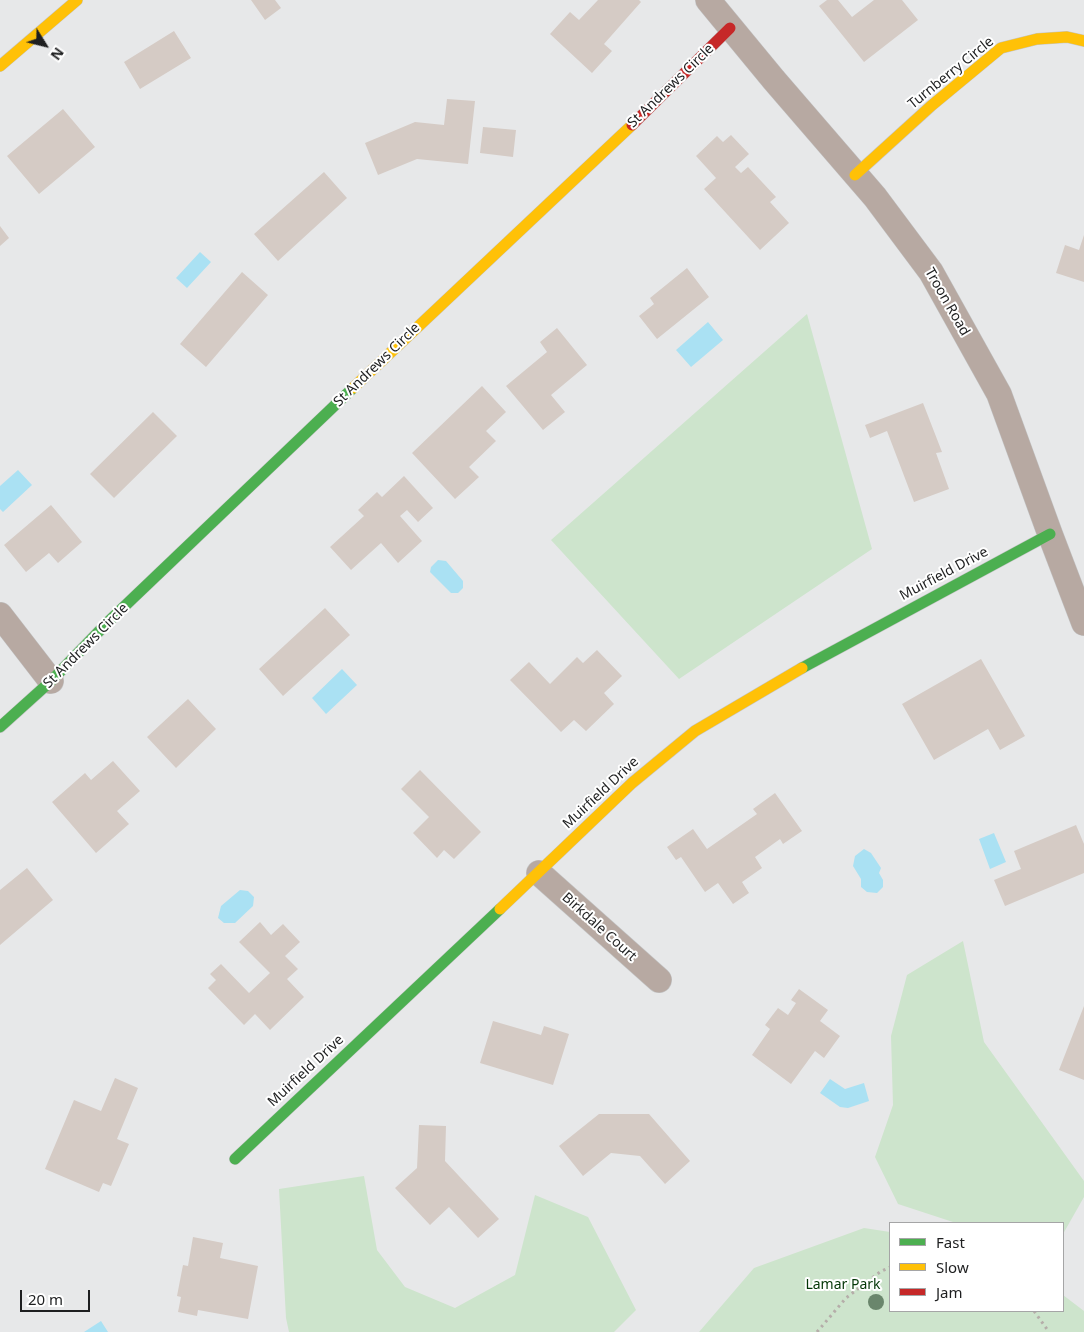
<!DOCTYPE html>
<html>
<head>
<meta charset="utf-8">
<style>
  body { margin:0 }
  #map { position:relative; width:1084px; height:1332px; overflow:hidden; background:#e7e8e9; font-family:"Noto Sans",sans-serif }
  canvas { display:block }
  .legend { position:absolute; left:889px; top:1222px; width:175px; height:90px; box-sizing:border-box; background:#fff; border:1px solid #a5a5a6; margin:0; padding:6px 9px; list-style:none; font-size:15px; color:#1e1f20 }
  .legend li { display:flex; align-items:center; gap:10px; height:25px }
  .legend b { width:25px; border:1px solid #a5a5a6 }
  .north { position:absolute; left:20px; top:20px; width:50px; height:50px; -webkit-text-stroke:4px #fff; paint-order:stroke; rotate:126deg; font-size:14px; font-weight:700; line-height:20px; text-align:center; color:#1e1f20 }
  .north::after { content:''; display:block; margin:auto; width:18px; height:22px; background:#1e1f20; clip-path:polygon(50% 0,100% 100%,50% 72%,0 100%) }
  .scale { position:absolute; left:20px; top:1290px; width:70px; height:22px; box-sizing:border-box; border:2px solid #1e1f20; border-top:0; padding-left:6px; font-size:15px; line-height:18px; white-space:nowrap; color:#1e1f20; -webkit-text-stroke:4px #fff; paint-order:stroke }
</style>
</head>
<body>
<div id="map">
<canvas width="1084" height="1332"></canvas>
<ul class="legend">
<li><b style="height:6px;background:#4caf50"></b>Fast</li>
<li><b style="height:6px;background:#ffc107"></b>Slow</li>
<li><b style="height:6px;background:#c62828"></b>Jam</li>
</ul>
<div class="north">N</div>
<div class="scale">20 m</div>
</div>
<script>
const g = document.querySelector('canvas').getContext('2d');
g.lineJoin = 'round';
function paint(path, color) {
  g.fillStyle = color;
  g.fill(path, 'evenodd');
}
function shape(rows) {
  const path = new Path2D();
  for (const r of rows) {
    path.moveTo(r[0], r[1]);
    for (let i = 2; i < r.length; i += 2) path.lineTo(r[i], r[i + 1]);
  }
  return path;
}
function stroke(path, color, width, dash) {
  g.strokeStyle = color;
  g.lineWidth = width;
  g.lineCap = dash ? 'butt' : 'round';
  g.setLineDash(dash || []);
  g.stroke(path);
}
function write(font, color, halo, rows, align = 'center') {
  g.font = font + ' "Noto Sans",sans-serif';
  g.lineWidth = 4;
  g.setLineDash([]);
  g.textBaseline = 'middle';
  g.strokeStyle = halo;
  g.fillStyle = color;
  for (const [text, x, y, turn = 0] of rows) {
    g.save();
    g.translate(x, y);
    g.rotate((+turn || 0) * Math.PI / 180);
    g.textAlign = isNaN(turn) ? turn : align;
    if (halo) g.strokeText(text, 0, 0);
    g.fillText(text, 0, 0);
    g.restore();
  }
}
const green = shape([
  [807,314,872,549,679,679,551,540],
  [963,941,984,1042,1084,1181,1084,1197,1063,1234,1063,1223,956,1223,898,1204,875,1157,893,1105,891,1036,907,975],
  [364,1176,377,1250,405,1287,455,1308,515,1275,535,1195,588,1217,636,1310,614,1332,289,1332,286,1318,279,1189],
  [864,1228,890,1232,890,1311,1063,1311,1063,1295,1084,1311,1084,1332,699,1332,754,1268]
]);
const water = shape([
  [200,252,211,262,187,288,176,278],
  [708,322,723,340,691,367,676,350],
  [18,470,32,485,3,512,0,509,0,486],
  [438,560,446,561,463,581,463,588,458,593,451,593,430,572,431,567],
  [342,669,357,685,326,714,312,698],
  [994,833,1006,862,990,869,979,839],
  [864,849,871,853,881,868,879,873,883,880,883,887,877,893,867,892,861,887,861,879,853,866,855,856],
  [240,890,248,891,254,897,253,906,235,923,224,923,218,918,221,906],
  [830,1079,845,1089,864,1083,869,1101,848,1108,840,1107,820,1093],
  [101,1321,108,1332,84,1332]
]);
const building = shape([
  [251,0,275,0,281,8,265,20],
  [598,0,639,0,641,2,604,44,612,51,592,73,550,34,570,12,579,20],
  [827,0,838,0,852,17,874,0,902,0,918,20,864,62,819,6],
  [174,31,191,58,140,89,124,62],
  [447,99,475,101,468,164,417,159,378,175,365,143,415,122,444,125],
  [63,109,95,147,39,194,7,156],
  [483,127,516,130,513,157,480,153],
  [731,135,749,154,735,167,741,173,748,167,776,197,770,202,789,223,760,250,704,189,716,178,696,156,717,136,723,142],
  [324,172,347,198,278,261,254,234],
  [0,226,9,238,0,246],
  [1084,235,1084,282,1056,273,1065,245,1079,250],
  [687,268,709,297,657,339,639,316,654,304,650,298],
  [242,272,268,295,206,367,180,344],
  [557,328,587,365,551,395,565,412,543,430,506,386,547,352,540,342],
  [482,386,506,412,486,431,496,441,469,467,479,477,455,499,412,453],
  [923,403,942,452,936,453,949,489,914,502,887,431,870,438,865,425],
  [153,412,177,436,114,498,90,474],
  [404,476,433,508,418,522,407,510,400,516,422,541,398,563,381,543,351,570,330,547,364,516,358,510,377,492,382,497],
  [51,505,82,542,58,563,49,553,26,572,4,545],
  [325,608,350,635,283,696,259,669],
  [597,650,622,676,604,693,614,704,586,731,574,720,561,732,510,680,529,662,550,684,577,657,583,663],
  [981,659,1025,736,1000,750,988,729,934,760,902,704],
  [188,699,216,729,176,768,147,737],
  [113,761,140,791,117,811,129,824,96,853,52,802,85,773,91,780],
  [420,770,481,832,454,859,444,850,437,858,413,833,429,817,401,789],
  [775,793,802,831,783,844,780,839,755,857,762,868,742,882,749,893,733,904,718,883,705,892,681,857,676,860,667,847,693,829,707,849,757,814,753,809],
  [1076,825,1084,844,1084,873,1005,906,994,880,1021,869,1014,851],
  [27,868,53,900,0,945,0,890],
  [260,922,271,935,283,924,300,942,285,956,298,969,287,979,304,997,270,1030,255,1014,244,1025,208,988,216,980,210,974,221,964,249,993,270,973,239,942],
  [799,989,828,1010,820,1021,840,1036,824,1058,815,1051,791,1084,752,1055,770,1029,765,1025,778,1008,788,1015,796,1003,791,1000],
  [1084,1006,1084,1080,1059,1070],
  [493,1021,541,1035,544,1026,569,1034,553,1085,480,1063],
  [115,1078,138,1088,117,1139,129,1144,111,1186,103,1183,99,1192,45,1169,74,1100,101,1111],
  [599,1114,649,1114,690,1161,665,1184,640,1156,611,1153,583,1176,559,1146],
  [419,1125,446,1126,445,1161,499,1219,478,1238,449,1207,430,1225,395,1188,417,1168],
  [193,1237,223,1243,220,1258,258,1266,248,1319,198,1310,197,1316,178,1312,181,1297,177,1296,183,1265,188,1266]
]);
const path = shape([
  [1034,1311,1049,1332],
  [817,1332,846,1298,880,1272,890,1267]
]);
const street = shape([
  [708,0,774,80,875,197,931,272,999,394,1050,534,1084,623],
  [0,615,51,681],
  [539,873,659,980]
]);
const fast = shape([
  [802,668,1050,534],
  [0,727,51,681,108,622,353,388],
  [235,1159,500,909]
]);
const slow = shape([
  [0,66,77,0],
  [855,175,931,106,1001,48,1037,39,1067,37,1084,41],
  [353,388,632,125],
  [500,909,632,783,695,731,802,668]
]);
const jam = shape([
  [632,125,730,28]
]);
const trees = [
  [876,1302]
];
const streetNames = [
  ["Turnberry Circle",951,73,-39],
  ["St Andrews Circle",671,86,-44],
  ["Troon Road",947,302,60],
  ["St Andrews Circle",377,365,-44],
  ["Muirfield Drive",944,574,-28],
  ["St Andrews Circle",86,646,-45],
  ["Muirfield Drive",601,793,-43],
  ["Birkdale Court",599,927,42],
  ["Muirfield Drive",306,1071,-43]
];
const parkNames = [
  ["Lamar Park",843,1285]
];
paint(green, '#cde4cc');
paint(water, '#aae1f3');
paint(building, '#d5cbc5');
stroke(street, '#c3c4c5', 26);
stroke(fast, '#c3c4c5', 12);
stroke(slow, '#c3c4c5', 12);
stroke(jam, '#c3c4c5', 12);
stroke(path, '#b5ada9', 3, [2.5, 4]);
stroke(street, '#b7a9a2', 25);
stroke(fast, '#4caf50', 11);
stroke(slow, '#ffc107', 11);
stroke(jam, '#c62828', 11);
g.fillStyle = '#6a866c';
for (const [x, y] of trees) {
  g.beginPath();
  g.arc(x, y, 8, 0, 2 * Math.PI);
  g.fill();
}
write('14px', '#1e1f20', '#fff', streetNames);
write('14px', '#033606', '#fff', parkNames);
</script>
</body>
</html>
